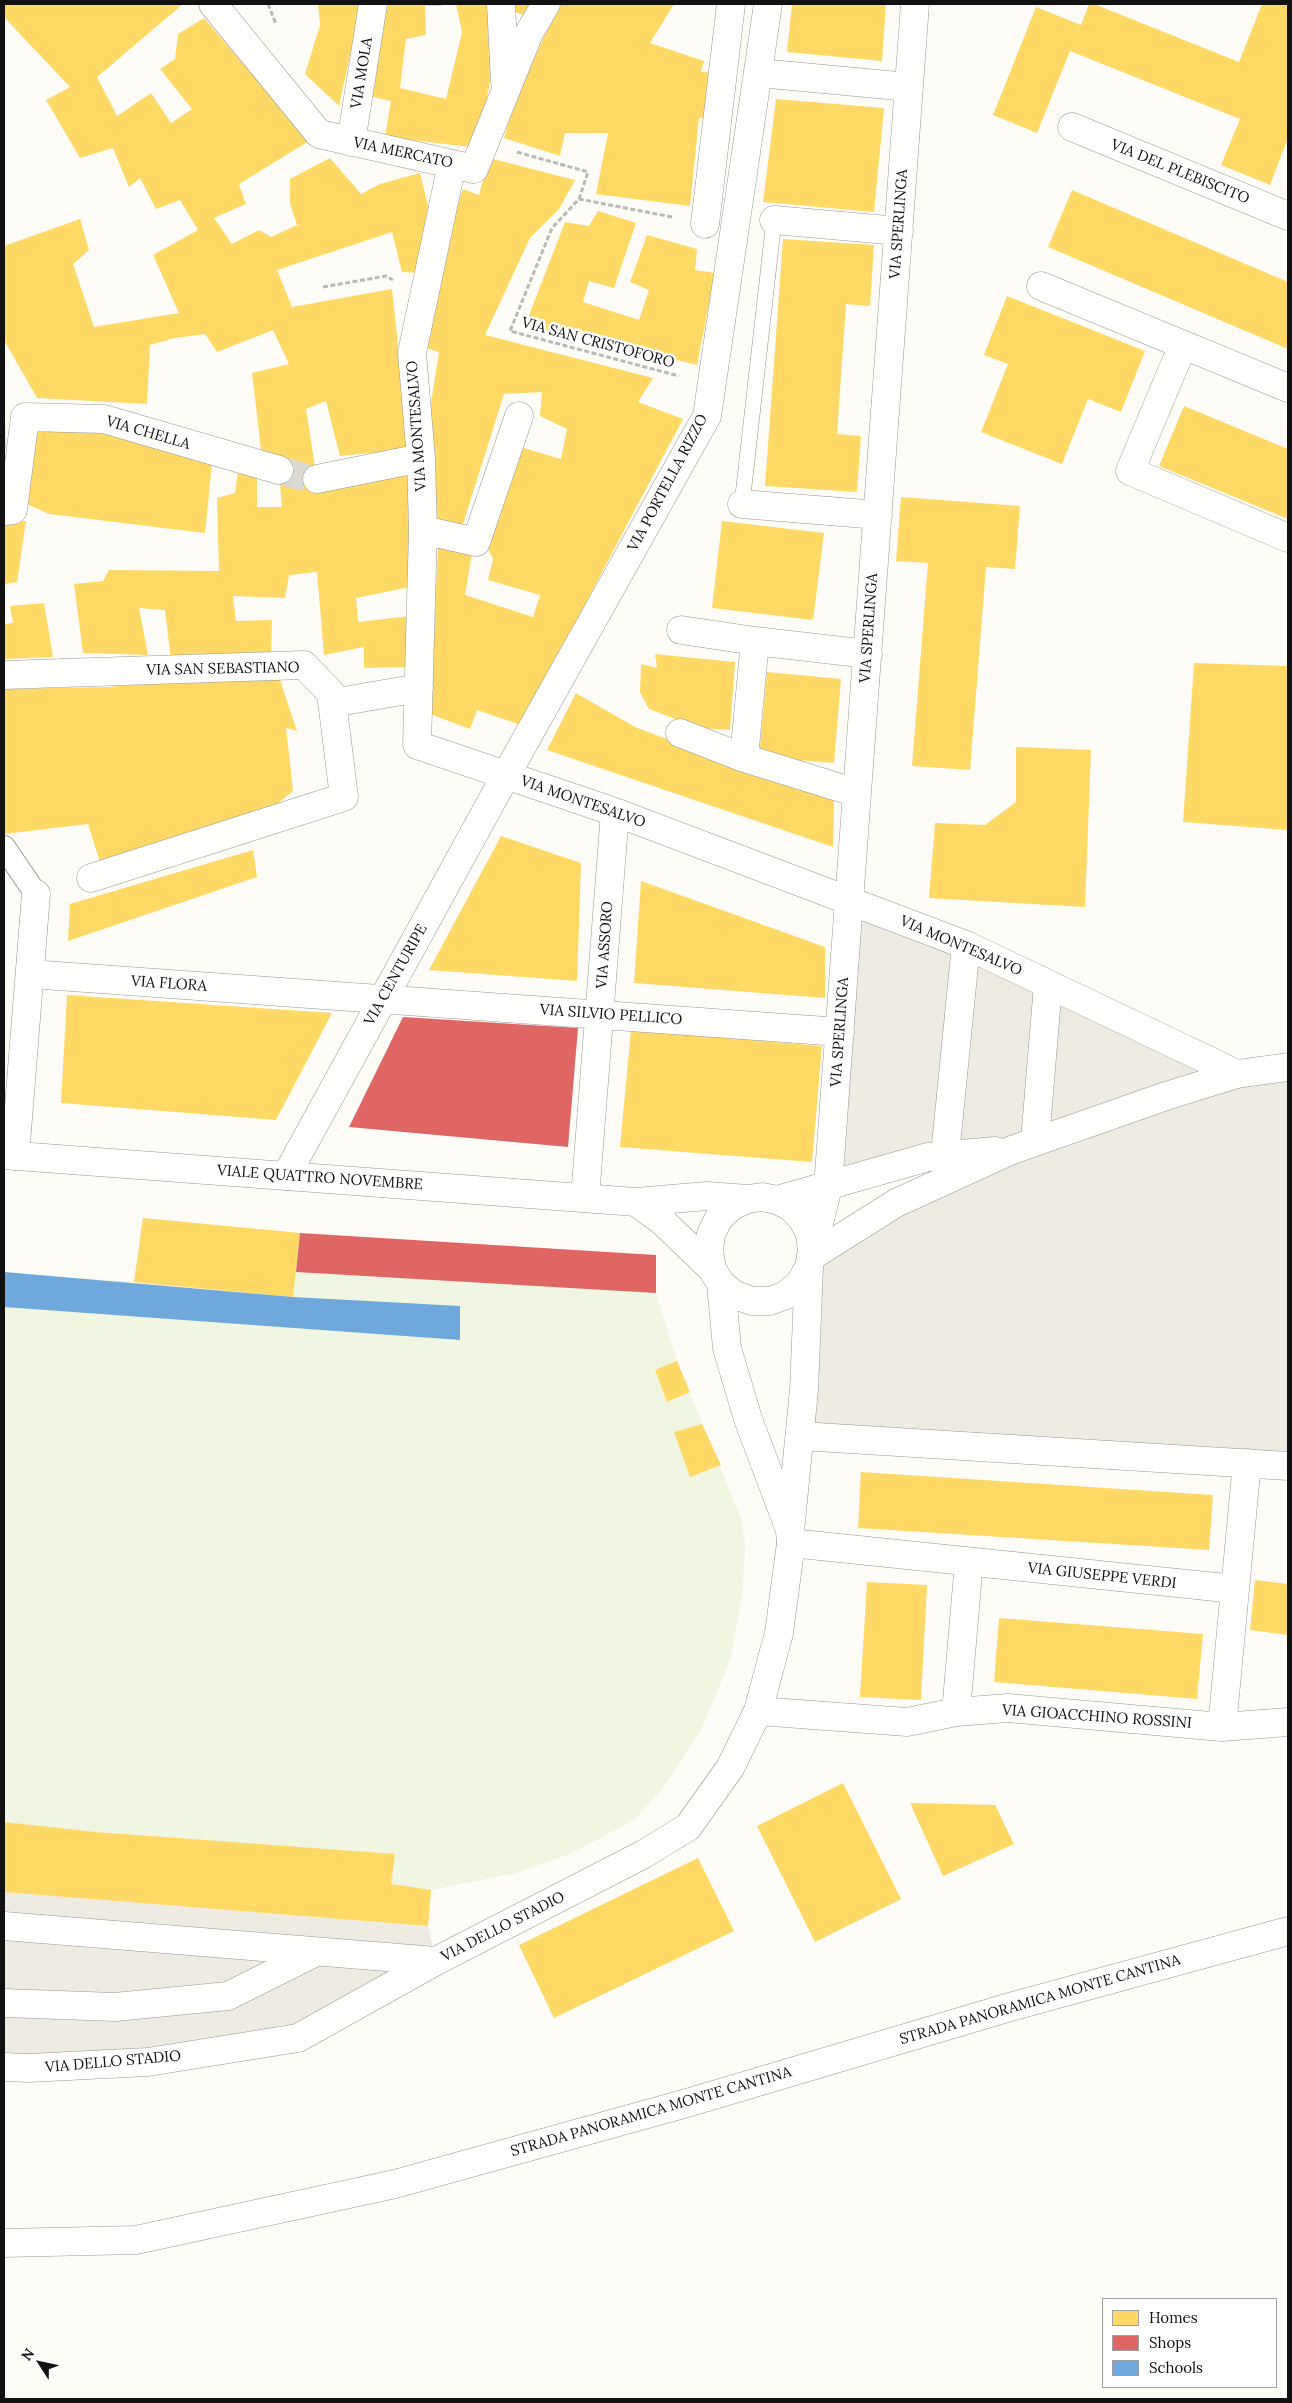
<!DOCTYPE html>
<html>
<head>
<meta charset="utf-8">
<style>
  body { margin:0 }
  #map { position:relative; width:1292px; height:2403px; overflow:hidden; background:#fdfcf7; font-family:Lora,serif }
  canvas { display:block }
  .frame { position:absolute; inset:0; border:5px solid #111; pointer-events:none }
  .legend { position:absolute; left:1102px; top:2298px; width:175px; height:90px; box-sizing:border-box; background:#fff; border:1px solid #a0a0a0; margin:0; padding:6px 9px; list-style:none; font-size:15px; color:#111 }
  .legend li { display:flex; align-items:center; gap:10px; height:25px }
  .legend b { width:25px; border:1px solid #a0a0a0 }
  .north { position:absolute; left:15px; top:2338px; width:50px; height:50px; -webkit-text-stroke:4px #fff; paint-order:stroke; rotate:305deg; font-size:14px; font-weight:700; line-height:20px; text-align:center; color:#111 }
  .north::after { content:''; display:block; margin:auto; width:18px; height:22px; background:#111; clip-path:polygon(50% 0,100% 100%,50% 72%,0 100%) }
</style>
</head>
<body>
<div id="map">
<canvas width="1292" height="2403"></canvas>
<div class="frame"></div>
<ul class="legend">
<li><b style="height:14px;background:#ffd966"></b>Homes</li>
<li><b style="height:14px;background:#e06666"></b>Shops</li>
<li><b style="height:14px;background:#6fa8dc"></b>Schools</li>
</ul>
<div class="north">N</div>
</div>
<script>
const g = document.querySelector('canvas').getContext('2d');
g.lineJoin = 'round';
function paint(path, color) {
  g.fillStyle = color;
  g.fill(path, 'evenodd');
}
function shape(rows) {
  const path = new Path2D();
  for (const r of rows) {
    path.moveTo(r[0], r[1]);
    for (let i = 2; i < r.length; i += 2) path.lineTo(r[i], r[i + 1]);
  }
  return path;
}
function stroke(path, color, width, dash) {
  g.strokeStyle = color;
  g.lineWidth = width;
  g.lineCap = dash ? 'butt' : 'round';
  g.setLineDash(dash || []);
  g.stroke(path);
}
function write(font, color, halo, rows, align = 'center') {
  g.font = font + ' Lora,serif';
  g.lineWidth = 5;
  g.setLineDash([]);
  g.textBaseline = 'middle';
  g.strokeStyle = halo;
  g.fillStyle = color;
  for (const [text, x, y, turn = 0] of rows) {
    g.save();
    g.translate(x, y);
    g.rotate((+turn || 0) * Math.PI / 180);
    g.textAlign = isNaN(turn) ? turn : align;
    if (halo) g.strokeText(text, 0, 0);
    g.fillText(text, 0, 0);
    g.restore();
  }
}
const pitch = shape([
  [143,1218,300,1233,297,1272,656,1293,677,1361,742,1521,745,1544,743,1589,731,1658,702,1728,664,1787,634,1820,570,1854,516,1873,431,1890,428,1926,4,1892,4,1272,134,1282]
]);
const plaza = shape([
  [849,901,1237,1074,1288,1067,1288,1466,800,1436,809,1267,1010,1151,828,1187],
  [4,1892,428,1926,436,1961,298,2038,4,2067]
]);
const homes = shape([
  [4,4,183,4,97,77,117,116,151,93,171,123,192,109,160,69,175,59,178,34,204,18,309,141,239,184,246,204,214,218,232,244,259,230,271,237,297,225,290,203,290,179,330,158,361,194,380,184,420,173,428,206,418,273,402,272,392,232,277,270,292,307,392,289,409,449,340,456,326,401,306,409,318,486,412,469,410,587,356,598,358,622,410,616,409,667,364,668,364,647,324,655,317,572,289,575,285,598,233,596,236,621,272,620,271,656,171,661,165,610,139,608,148,655,83,653,74,584,103,581,109,570,219,571,217,498,235,493,238,472,257,476,257,507,282,507,279,470,262,458,252,373,289,364,273,330,217,352,205,334,175,338,150,345,147,404,37,398,4,340,4,246,80,219,89,250,73,264,94,327,179,313,153,255,198,230,180,200,156,209,140,178,129,187,113,148,80,158,46,100,70,87,4,17],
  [318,4,361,4,339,106,305,74,320,25],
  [384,4,443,4,442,6,425,6,426,35,406,39,400,88,446,99,462,32,456,4,491,4,493,62,485,111,470,147,385,137,391,101,369,96],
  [507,4,535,4,526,16,507,9],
  [559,4,674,4,650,43,704,61,701,72,715,72,710,119,699,118,690,206,596,194,608,133,565,133,560,156,504,138,514,102],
  [792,4,886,4,882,61,787,52],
  [1089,4,1094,4,1239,62,1262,4,1288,4,1288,138,1270,185,1221,165,1240,119,1070,51,1037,133,993,115,1036,7,1081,25],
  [776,99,884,108,874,212,763,202],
  [489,158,575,180,559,209,530,238,485,335,653,378,638,402,683,419,521,725,477,710,470,729,430,714,438,547,472,553,465,595,533,617,540,595,488,580,493,559,486,545,517,446,561,459,567,429,540,416,542,392,504,394,462,527,431,522,430,409,439,352,422,347,438,264,463,189,479,195],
  [1072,190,1288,282,1288,349,1048,247],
  [598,211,636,223,614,288,589,281,583,302,639,320,649,290,630,282,647,235,697,249,695,270,715,273,697,365,600,341,578,328,570,342,524,328,565,222,589,226],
  [783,239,874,245,870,306,846,304,837,434,861,436,857,492,765,486],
  [1007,296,1145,351,1121,412,1088,399,1062,464,981,432,1008,364,984,355],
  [1184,406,1288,449,1288,519,1159,466],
  [4,415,5,415,6,449,4,449],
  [38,426,121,434,212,463,205,533,49,514,25,503],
  [901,497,1020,506,1015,569,986,567,970,770,912,766,928,563,896,561],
  [26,521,17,582,4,584,4,522],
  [722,521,824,533,813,620,712,608],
  [44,603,53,657,4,659,4,624,13,623,10,606],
  [655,654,735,662,730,730,699,728,649,709,640,692,641,664,657,668],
  [1194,663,1288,666,1288,830,1183,822],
  [767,672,841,679,834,763,759,757],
  [278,674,297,731,286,728,293,791,275,806,100,862,88,824,4,834,4,689,108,687],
  [576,693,635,727,735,765,834,799,833,847,547,750],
  [1016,747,1091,750,1085,907,929,898,935,823,985,825,1016,802],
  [501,836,581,863,577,981,429,970],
  [253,850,257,877,68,941,70,904],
  [641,881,825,947,825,998,634,983],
  [67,995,332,1013,276,1120,61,1103],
  [631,1030,822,1046,812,1162,620,1147],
  [143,1218,300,1233,293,1297,134,1282],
  [677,1361,690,1392,667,1402,655,1370],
  [702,1424,721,1465,690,1477,674,1432],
  [861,1472,1213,1495,1209,1550,858,1528],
  [1255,1580,1288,1584,1288,1635,1250,1630],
  [867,1582,927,1585,921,1700,860,1697],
  [999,1618,1203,1634,1197,1699,994,1682],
  [843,1783,901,1899,815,1942,757,1826],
  [910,1803,995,1805,1014,1844,943,1876],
  [4,1822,96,1832,395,1854,391,1884,431,1890,428,1926,4,1892],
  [698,1858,734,1931,554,2018,519,1945]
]);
const shops = shape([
  [403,1017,578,1028,568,1147,349,1127],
  [300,1233,656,1255,656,1293,296,1272]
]);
const schools = shape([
  [4,1272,293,1297,460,1306,460,1340,4,1307]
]);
const minorTunnel = shape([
  [279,470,313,480,317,479]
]);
const path = shape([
  [268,4,276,24],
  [517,152,588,172,579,199],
  [672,217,579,199,552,228,510,331,679,376],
  [323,287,386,276,393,280]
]);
const service = shape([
  [742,504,774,220]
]);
const pedestrian = shape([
  [4,847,36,894]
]);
const minor = shape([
  [213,4,319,134,474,169,529,33,546,4],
  [501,4,505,82],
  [759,73,909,87],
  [1072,127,1288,216],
  [351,142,373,4],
  [452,164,412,353,421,458,423,530,417,745,615,812,966,945,1237,1074],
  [774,220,899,231],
  [705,224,731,4],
  [1041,286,1288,388],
  [1183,345,1130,471,1288,538],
  [317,479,421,458],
  [742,504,878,515],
  [4,511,13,510,25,417,104,419,279,470],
  [423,530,476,542,519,416],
  [681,630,755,641],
  [4,675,304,665,331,693,344,797,91,878],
  [332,703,419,688],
  [680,733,744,758],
  [857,793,744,758,755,641,868,654],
  [30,974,840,1032],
  [1035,1141,1048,985],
  [945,1155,966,945],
  [15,1156,36,894],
  [286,1176,506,775,707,416,768,4],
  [585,1198,615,812],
  [777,1200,928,1157,995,1151],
  [812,1251,828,1187,915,4],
  [812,1256,896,1203,1012,1150,1166,1096,1237,1074,1288,1067],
  [800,1436,1288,1466],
  [791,1543,1235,1589],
  [758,1711,907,1722,956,1712,1008,1708,1222,1727,1288,1722],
  [956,1712,969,1562],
  [1222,1727,1247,1463],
  [4,1926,436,1961],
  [4,2003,115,2007,228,1996,316,1952]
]);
const tertiary = shape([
  [4,1155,636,1202,707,1196,748,1199,762,1197,777,1200,791,1207,803,1220,810,1234,812,1251,809,1267,800,1283,786,1295,770,1301,752,1301,735,1295,721,1284,712,1269,662,1221,636,1202],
  [712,1269,709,1251,711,1234,719,1218,732,1206,748,1199],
  [721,1284,727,1348,748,1419,788,1525],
  [4,2067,29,2068,148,2062,298,2038,436,1961,644,1854,688,1827,730,1768,758,1711,779,1633,791,1543,790,1531,804,1390,809,1267],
  [4,2243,136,2240,395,2184,687,2103,1010,2007,1288,1931]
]);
const streetNames = [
  ["VIA MOLA",362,73,-81],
  ["VIA MERCATO",403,153,12],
  ["VIA DEL PLEBISCITO",1180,172,22],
  ["VIA SPERLINGA",899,224,-86],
  ["VIA SAN CRISTOFORO",598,343,15],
  ["VIA MONTESALVO",417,426,-94],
  ["VIA CHELLA",148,433,16],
  ["VIA PORTELLA RIZZO",668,483,-62],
  ["VIA SPERLINGA",869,628,-86],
  ["VIA SAN SEBASTIANO",223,669,-1],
  ["VIA MONTESALVO",583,802,19],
  ["VIA ASSORO",605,945,-86],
  ["VIA MONTESALVO",961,946,23],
  ["VIA CENTURIPE",396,975,-61],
  ["VIA FLORA",169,984,4],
  ["VIA SILVIO PELLICO",611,1015,4],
  ["VIA SPERLINGA",840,1032,-86],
  ["VIALE QUATTRO NOVEMBRE",320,1178,4],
  ["VIA GIUSEPPE VERDI",1102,1576,6],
  ["VIA GIOACCHINO ROSSINI",1097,1717,4],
  ["VIA DELLO STADIO",503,1927,-27],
  ["STRADA PANORAMICA MONTE CANTINA",1040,2000,-16],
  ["VIA DELLO STADIO",113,2062,-5],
  ["STRADA PANORAMICA MONTE CANTINA",651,2112,-16]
];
paint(pitch, '#f0f6e1');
paint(plaza, '#edebe2');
paint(homes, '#ffd966');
paint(shops, '#e06666');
paint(schools, '#6fa8dc');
stroke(minorTunnel, '#dad9d4', 28, [28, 14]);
stroke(service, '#979795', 16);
stroke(pedestrian, '#979795', 24);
stroke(minor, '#979795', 29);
stroke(tertiary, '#979795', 29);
stroke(path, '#b9b9b8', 3, [5, 2.5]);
stroke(service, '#fffffe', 15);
stroke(pedestrian, '#fffffe', 22);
stroke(minor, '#fffffe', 28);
stroke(tertiary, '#fffffe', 28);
write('15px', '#111', '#fff', streetNames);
</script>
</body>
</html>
